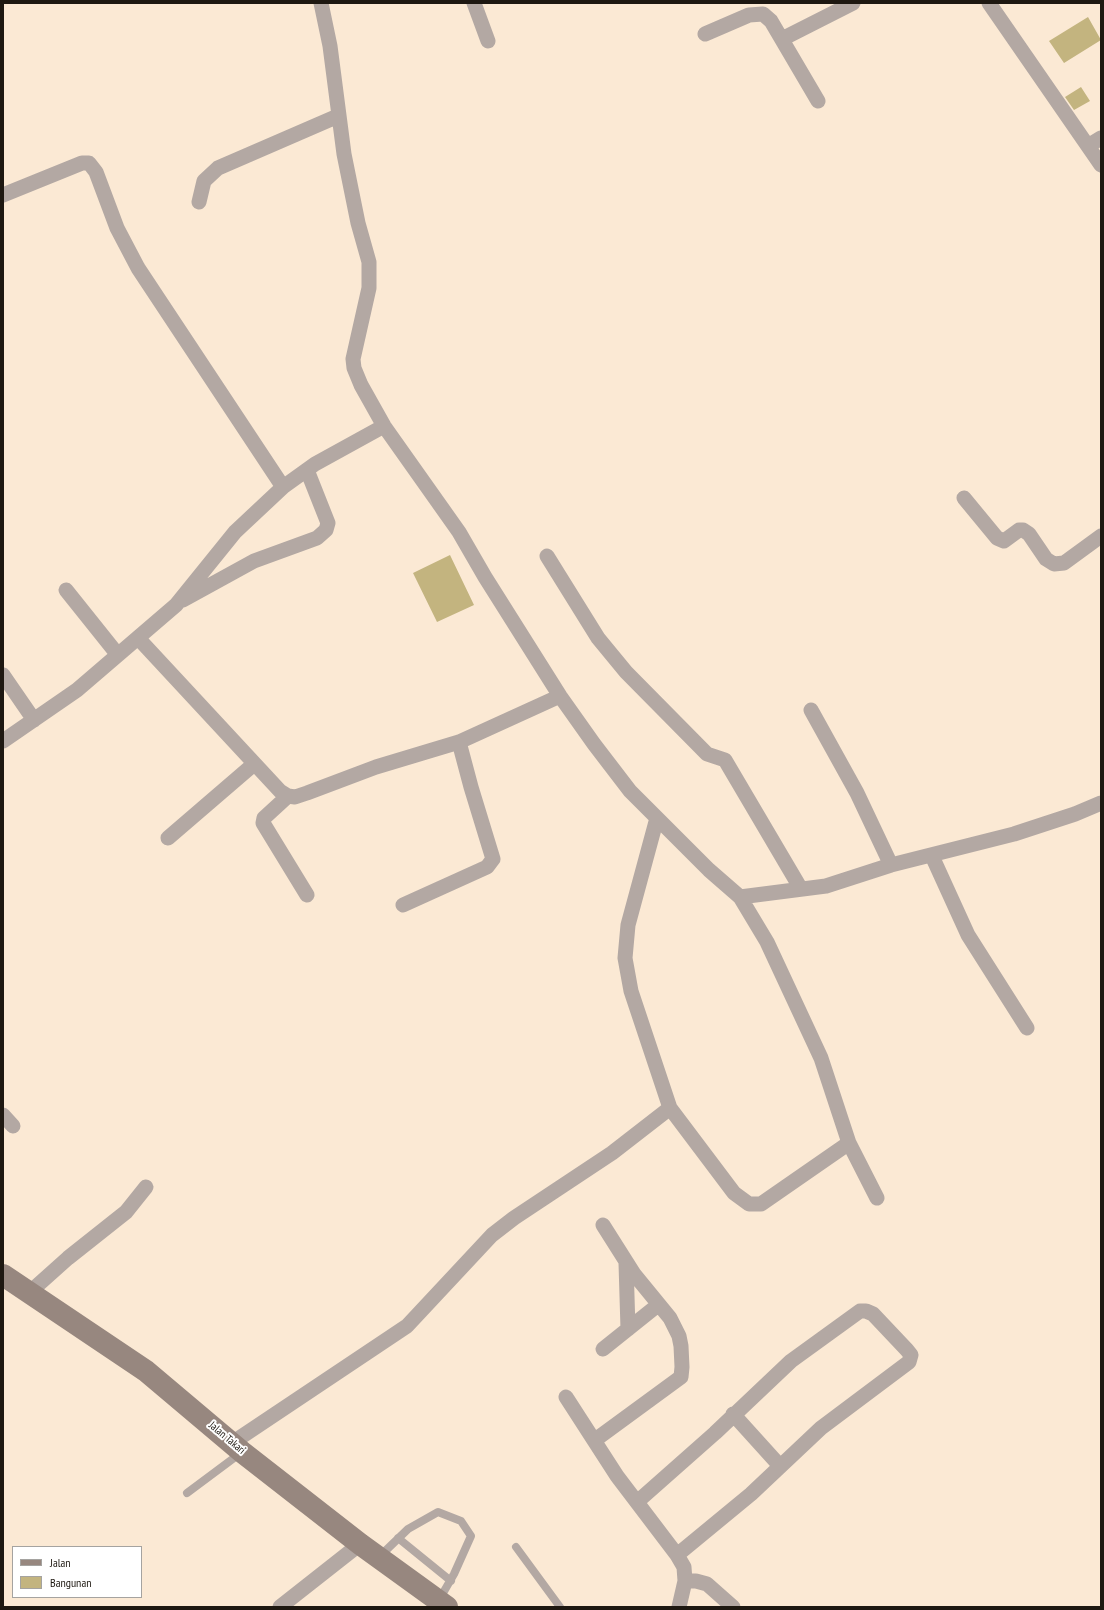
<!DOCTYPE html>
<html>
<head>
<meta charset="utf-8">
<style>
  body { margin:0 }
  #map { position:relative; width:1104px; height:1610px; overflow:hidden; background:#fbe9d4; font-family:"PT Sans Narrow",sans-serif }
  canvas { display:block }
  .frame { position:absolute; inset:0; border:4px solid #1e1811; pointer-events:none }
  .legend { position:absolute; left:12px; top:1546px; width:130px; height:52px; box-sizing:border-box; background:#fff; border:1px solid #a5a3a0; margin:0; padding:5px 7px; list-style:none; font-size:12px; color:#1e1811 }
  .legend li { display:flex; align-items:center; gap:8px; height:20px }
  .legend b { width:20px; border:1px solid #a5a3a0 }
</style>
</head>
<body>
<div id="map">
<canvas width="1104" height="1610"></canvas>
<div class="frame"></div>
<ul class="legend">
<li><b style="height:5px;background:#97877f"></b>Jalan</li>
<li><b style="height:11px;background:#c3b47f"></b>Bangunan</li>
</ul>
</div>
<script>
const g = document.querySelector('canvas').getContext('2d');
g.lineJoin = 'round';
function paint(path, color) {
  g.fillStyle = color;
  g.fill(path, 'evenodd');
}
function shape(rows) {
  const path = new Path2D();
  for (const r of rows) {
    path.moveTo(r[0], r[1]);
    for (let i = 2; i < r.length; i += 2) path.lineTo(r[i], r[i + 1]);
  }
  return path;
}
function stroke(path, color, width, dash) {
  g.strokeStyle = color;
  g.lineWidth = width;
  g.lineCap = dash ? 'butt' : 'round';
  g.setLineDash(dash || []);
  g.stroke(path);
}
function write(font, color, halo, rows, align = 'center') {
  g.font = font + ' "PT Sans Narrow",sans-serif';
  g.lineWidth = 4;
  g.setLineDash([]);
  g.textBaseline = 'middle';
  g.strokeStyle = halo;
  g.fillStyle = color;
  for (const [text, x, y, turn = 0] of rows) {
    g.save();
    g.translate(x, y);
    g.rotate((+turn || 0) * Math.PI / 180);
    g.textAlign = isNaN(turn) ? turn : align;
    if (halo) g.strokeText(text, 0, 0);
    g.fillText(text, 0, 0);
    g.restore();
  }
}
const building = shape([
  [1088,17,1101,40,1064,63,1049,41],
  [1081,87,1090,101,1074,110,1065,97],
  [450,555,474,605,437,622,413,573]
]);
const lane = shape([
  [187,1493,242,1452],
  [398,1538,451,1581],
  [516,1547,560,1607],
  [379,1557,408,1529,438,1512,461,1521,471,1536,454,1574,439,1600]
]);
const street = shape([
  [321,3,330,46,344,154,358,223,369,262,369,288,353,359,354,368,361,385,384,426,459,532,485,577,560,696,594,744,630,791,709,870,740,897,767,942,821,1058,849,1143,877,1198],
  [474,3,488,41],
  [989,3,1101,165],
  [705,34,749,15,763,14,771,21,818,101],
  [782,39,853,3],
  [1088,146,1101,138],
  [3,195,82,163,89,163,96,172,117,228,138,268,283,487],
  [199,202,204,181,218,168,338,116],
  [964,498,997,538,1004,541,1019,530,1023,530,1029,534,1046,559,1054,564,1064,563,1101,536],
  [547,556,598,638,626,672,707,754,725,760,801,889],
  [66,590,118,655],
  [183,600,254,561,317,538,326,530,328,523,307,470],
  [138,638,280,791,288,796,295,797,307,793,376,767,459,742,560,696],
  [3,675,34,720],
  [811,710,857,793,891,865],
  [3,741,77,690,176,605,235,532,283,487,315,464,384,426],
  [288,796,264,818,263,823,307,895],
  [168,838,254,764],
  [932,856,968,935,1027,1028],
  [740,897,826,886,891,865,1014,834,1075,814,1101,803],
  [403,905,487,867,493,859,471,787,459,742],
  [670,1108,734,1193,749,1204,761,1204,849,1143],
  [3,1115,13,1126],
  [626,1263,628,1329],
  [30,1292,68,1258,126,1212,146,1187],
  [603,1349,658,1305],
  [566,1397,617,1476,677,1555,684,1567,685,1581,679,1607],
  [733,1414,780,1466],
  [595,1440,681,1377,682,1367,681,1346,679,1336,670,1318,634,1274,603,1225],
  [232,1443,407,1326,492,1235,514,1218,612,1153,670,1108,631,991,625,958,628,925,657,818],
  [637,1502,715,1433,791,1361,860,1311,866,1311,873,1314,907,1350,911,1355,909,1362,821,1428,751,1494,677,1555],
  [685,1581,696,1581,707,1584,733,1607],
  [280,1607,360,1544]
]);
const secondary = shape([
  [3,1275,146,1371,242,1452,360,1544,447,1607]
]);
const streetNames = [
  ["Jalan Takari",227,1438,40]
];
paint(building, '#c3b47f');
stroke(lane, '#b3a8a3', 8);
stroke(street, '#b3a8a3', 15);
stroke(secondary, '#97877f', 22);
write('11px', '#1e1811', '#fff', streetNames);
</script>
</body>
</html>
